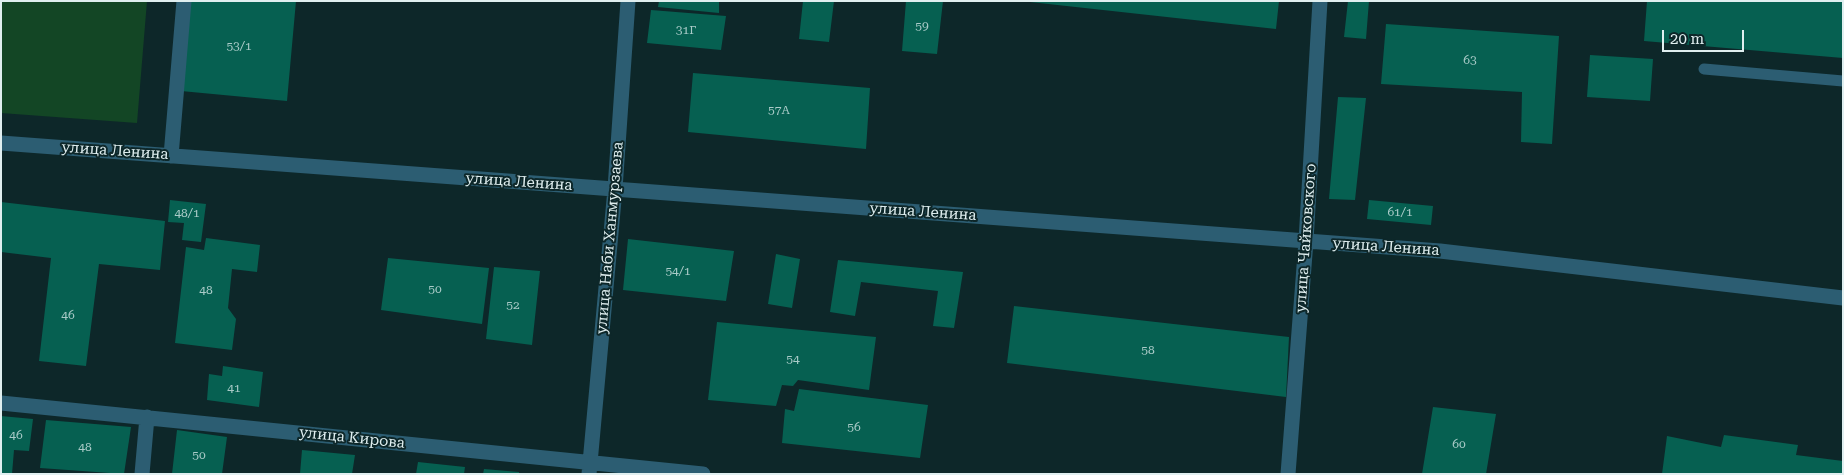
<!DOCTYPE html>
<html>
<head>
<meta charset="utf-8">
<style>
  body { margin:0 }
  #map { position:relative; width:1844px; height:475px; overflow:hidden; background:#0d2729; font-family:"Roboto Serif",serif }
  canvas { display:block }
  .frame { position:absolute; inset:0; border:2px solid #e0eff0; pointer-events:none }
  .scale { position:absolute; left:1662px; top:30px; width:82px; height:22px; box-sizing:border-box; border:2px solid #e0eff0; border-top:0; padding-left:6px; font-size:15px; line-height:18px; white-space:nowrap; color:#e0eff0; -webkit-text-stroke:4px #0d2729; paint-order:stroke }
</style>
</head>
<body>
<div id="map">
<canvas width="1844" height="475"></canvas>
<div class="frame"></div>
<div class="scale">20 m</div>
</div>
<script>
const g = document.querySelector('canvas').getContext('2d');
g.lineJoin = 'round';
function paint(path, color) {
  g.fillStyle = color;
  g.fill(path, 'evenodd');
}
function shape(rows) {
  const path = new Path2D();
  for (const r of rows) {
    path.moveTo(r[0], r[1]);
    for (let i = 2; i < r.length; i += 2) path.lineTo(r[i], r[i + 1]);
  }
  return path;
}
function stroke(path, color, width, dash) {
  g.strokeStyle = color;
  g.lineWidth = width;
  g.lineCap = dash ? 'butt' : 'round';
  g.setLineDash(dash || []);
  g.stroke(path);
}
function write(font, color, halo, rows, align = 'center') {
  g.font = font + ' "Roboto Serif",serif';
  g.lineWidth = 4;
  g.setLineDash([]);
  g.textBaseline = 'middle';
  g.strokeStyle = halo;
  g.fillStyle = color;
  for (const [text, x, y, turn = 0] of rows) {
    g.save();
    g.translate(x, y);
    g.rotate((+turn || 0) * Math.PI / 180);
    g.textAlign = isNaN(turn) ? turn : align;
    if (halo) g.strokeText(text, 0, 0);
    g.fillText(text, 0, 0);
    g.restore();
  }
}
const green = shape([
  [1,1,147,1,137,123,1,113]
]);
const building = shape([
  [190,1,296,1,287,101,181,91],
  [659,1,719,1,719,13,658,7],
  [803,1,834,1,829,42,799,39],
  [906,1,943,1,937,54,902,51],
  [1021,1,1279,1,1276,29],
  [1348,1,1369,1,1366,39,1344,37],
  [1647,1,1843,1,1843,58,1644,41],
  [651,10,726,16,721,50,647,43],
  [1386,24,1559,36,1552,144,1521,142,1522,92,1381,84],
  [1590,55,1653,59,1650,101,1587,97],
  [693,73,870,88,866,149,688,132],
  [1338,97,1366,98,1355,200,1329,199],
  [170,200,206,204,201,242,182,240,184,223,168,222],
  [1369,200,1433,206,1431,225,1367,219],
  [1,202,165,221,160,270,99,264,86,366,39,361,51,258,1,252],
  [206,238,260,245,257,272,232,269,228,308,236,319,232,350,175,343,186,247,204,250],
  [628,239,734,251,726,301,623,290],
  [776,254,800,259,792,308,768,304],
  [388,258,489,268,482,324,381,310],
  [838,260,963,272,954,328,933,326,938,291,861,282,855,316,830,312],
  [494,267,540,271,532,345,486,339],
  [1014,306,1289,337,1286,397,1007,363],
  [717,322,876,337,869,390,798,380,793,386,782,385,776,406,708,400],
  [223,366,263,372,259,407,207,400,209,374,222,376],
  [799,389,928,405,920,458,782,443,785,409,794,411],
  [1433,407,1496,414,1486,474,1422,474],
  [1,416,33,419,29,451,14,450,12,474,1,474],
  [46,420,131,427,124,474,40,468],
  [177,430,227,437,222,474,172,474],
  [1724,435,1798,445,1796,455,1843,461,1843,474,1662,474,1667,436,1721,447],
  [302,450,355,455,352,474,300,474],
  [418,462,465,467,464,474,416,474],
  [484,469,519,472,519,474,483,474]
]);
const lane = shape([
  [1704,69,1843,81]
]);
const street = shape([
  [1,143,1440,251,1843,298],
  [171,156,184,1],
  [1,403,703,474],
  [142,474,147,417],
  [589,474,615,189,628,1],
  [1288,474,1306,241,1320,1]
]);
const numberNames = [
  ["59",922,26],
  ["31Г",686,30],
  ["53/1",239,46],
  ["63",1470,60],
  ["57А",779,110],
  ["61/1",1400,212],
  ["48/1",187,213],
  ["54/1",678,271],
  ["50",435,289],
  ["48",206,290],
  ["52",513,305],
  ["46",68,315],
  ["58",1148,350],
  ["54",793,359],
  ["41",234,388],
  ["56",854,427],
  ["46",16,435],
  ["60",1459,444],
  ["48",85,447],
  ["50",199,455]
];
const streetNames = [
  ["улица Ленина",115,151,4],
  ["улица Ленина",519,182,4],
  ["улица Ленина",923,212,4],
  ["улица Наби Ханмурзаева",610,238,-85],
  ["улица Чайковского",1306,238,-86],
  ["улица Ленина",1386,247,4],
  ["улица Кирова",352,438,6]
];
paint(green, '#134625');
paint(building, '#066051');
stroke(lane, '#2c5d72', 11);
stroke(street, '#2c5d72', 15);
write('12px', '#aacbc8', null, numberNames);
write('15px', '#e0eff0', '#0d2729', streetNames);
</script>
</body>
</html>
